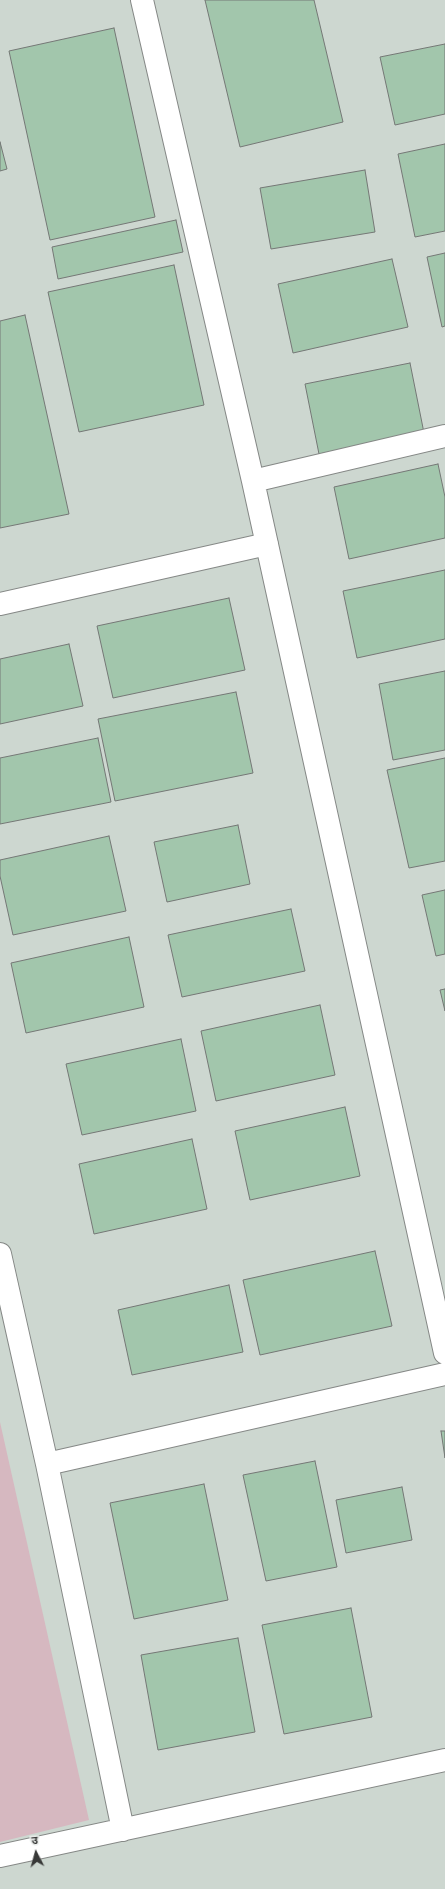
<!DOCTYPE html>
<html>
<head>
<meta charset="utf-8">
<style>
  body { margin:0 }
  #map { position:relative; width:445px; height:1889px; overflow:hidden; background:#dee1df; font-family:Signika,"Noto Sans Devanagari",sans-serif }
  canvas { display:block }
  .north { position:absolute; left:16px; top:1833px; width:40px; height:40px; -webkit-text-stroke:3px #ebeeec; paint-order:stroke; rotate:354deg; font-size:11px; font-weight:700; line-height:16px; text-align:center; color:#383938 }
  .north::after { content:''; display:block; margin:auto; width:14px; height:18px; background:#383938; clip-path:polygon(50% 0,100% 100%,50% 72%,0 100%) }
</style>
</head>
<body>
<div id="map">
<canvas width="445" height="1889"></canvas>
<div class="north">उ</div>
</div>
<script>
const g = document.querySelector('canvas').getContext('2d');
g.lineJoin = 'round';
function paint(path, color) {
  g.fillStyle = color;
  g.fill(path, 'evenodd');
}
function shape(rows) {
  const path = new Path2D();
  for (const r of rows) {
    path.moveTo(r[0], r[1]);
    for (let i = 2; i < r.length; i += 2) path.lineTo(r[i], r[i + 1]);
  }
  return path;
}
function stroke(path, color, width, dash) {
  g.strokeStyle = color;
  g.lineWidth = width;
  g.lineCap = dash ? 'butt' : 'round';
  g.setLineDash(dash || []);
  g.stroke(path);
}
const built = shape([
  [0,0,445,0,445,1889,0,1889]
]);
const green = shape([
  [0,1422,89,1820,0,1842]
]);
const building = shape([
  [205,0,314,0,343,122,240,147,205,0],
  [114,28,155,217,50,240,9,51,114,28],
  [445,44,445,114,395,125,380,57,445,44],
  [0,142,7,169,0,171,0,142],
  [445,144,445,231,415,237,398,154,445,144],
  [365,170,375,232,271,249,260,188,365,170],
  [176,220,183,252,58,279,52,247,176,220],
  [445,253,445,326,442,327,427,257,445,253],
  [392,259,408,327,293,353,278,284,392,259],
  [174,265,204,405,79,432,48,292,174,265],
  [25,315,69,514,0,528,0,321,25,315],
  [410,363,424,433,319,454,305,384,410,363],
  [438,464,445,497,445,538,349,559,334,487,438,464],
  [445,570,445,639,357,658,343,591,445,570],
  [229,598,245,670,113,698,97,626,229,598],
  [69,644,83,706,0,724,0,659,69,644],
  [445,671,445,750,393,760,379,684,445,671],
  [236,692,253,773,115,801,98,719,236,692],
  [98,738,111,802,0,824,0,758,98,738],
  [445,758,445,861,409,868,387,770,445,758],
  [238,825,250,884,167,902,154,842,238,825],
  [109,836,126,911,13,935,0,876,0,860,109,836],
  [445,890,445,954,436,956,422,895,445,890],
  [291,909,305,971,182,997,168,935,291,909],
  [129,937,144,1007,26,1033,11,963,129,937],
  [445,989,445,1011,440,990,445,989],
  [320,1005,335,1075,216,1101,201,1031,320,1005],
  [181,1039,196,1111,82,1135,66,1064,181,1039],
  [345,1107,360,1176,250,1200,235,1131,345,1107],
  [192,1139,207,1209,94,1234,79,1164,192,1139],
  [375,1251,392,1326,260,1355,243,1280,375,1251],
  [229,1285,243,1352,132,1375,118,1310,229,1285],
  [441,1431,445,1431,445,1458,441,1431],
  [315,1461,337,1567,266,1581,243,1475,315,1461],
  [204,1484,228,1600,134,1619,110,1503,204,1484],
  [402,1487,412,1540,346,1553,336,1500,402,1487],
  [351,1608,372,1717,284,1734,262,1625,351,1608],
  [238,1638,255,1732,158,1750,141,1655,238,1638]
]);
const minor = shape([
  [142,0,253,481,445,1353],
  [253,481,445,436],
  [0,604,267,544],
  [0,1254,47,1464,123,1830],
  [47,1464,445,1374],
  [0,1856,445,1760]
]);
paint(built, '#cdd7d0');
paint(green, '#d6b8c0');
paint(building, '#a2c6ac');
stroke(building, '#757876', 1);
stroke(minor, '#858886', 24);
stroke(minor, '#fff', 22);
</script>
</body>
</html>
